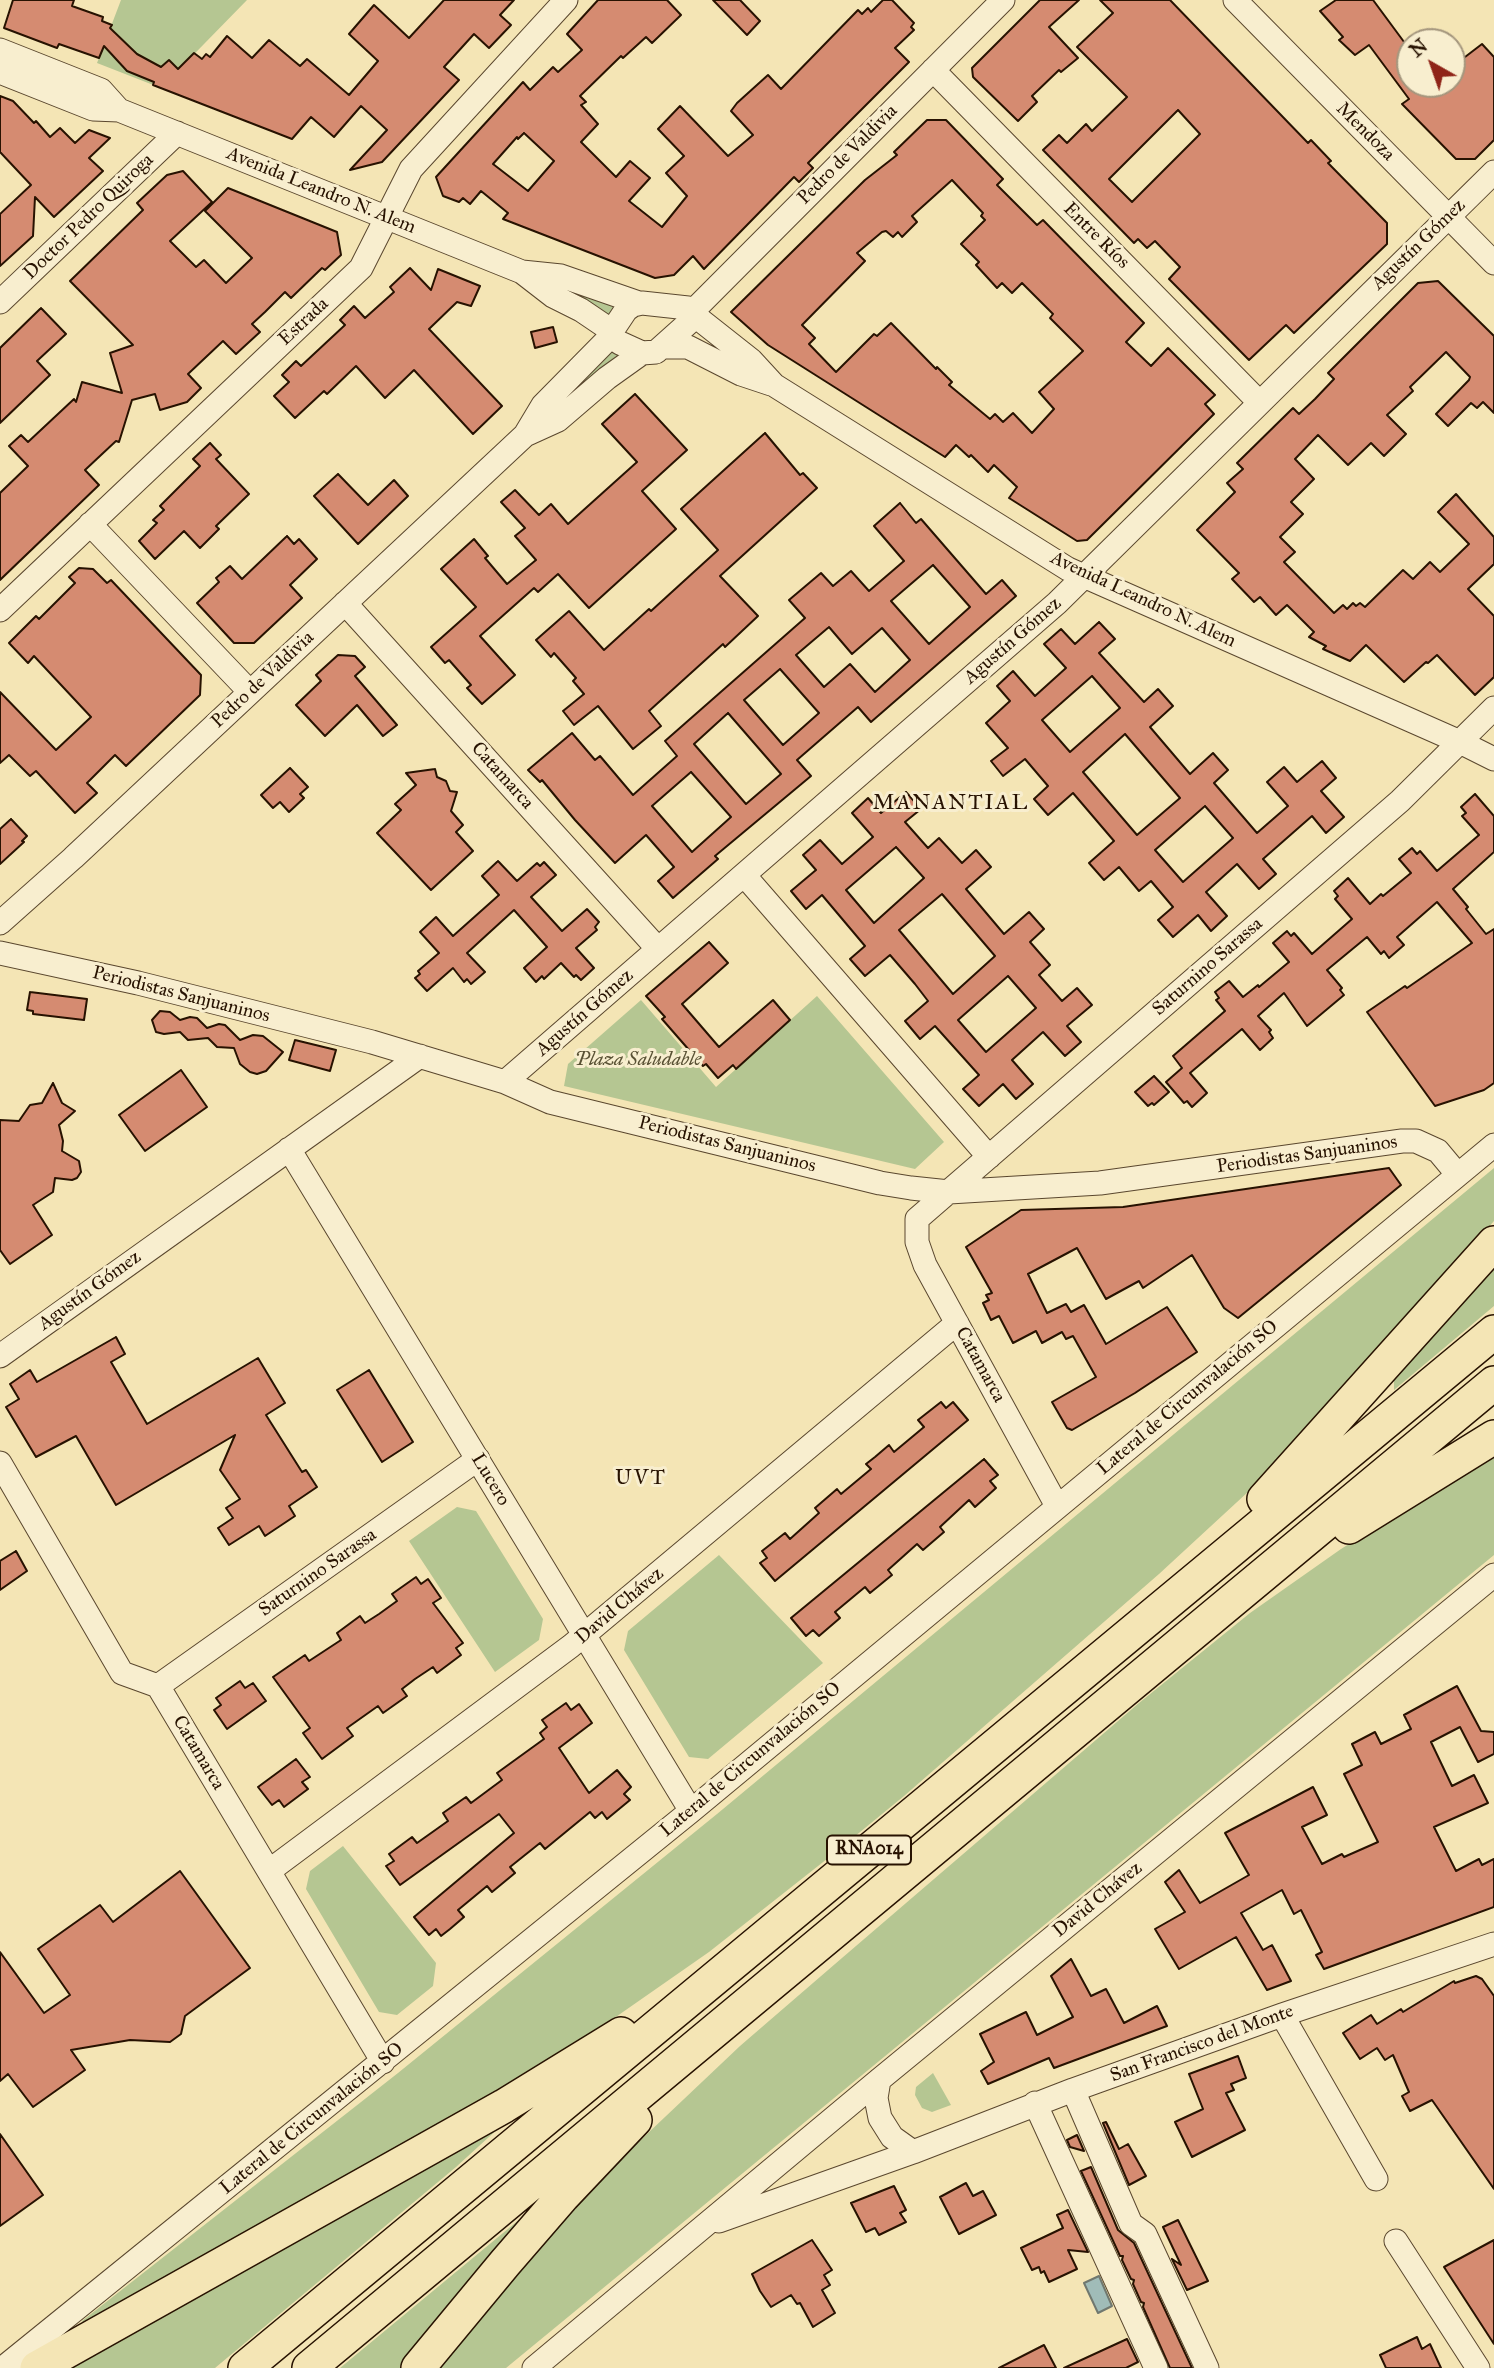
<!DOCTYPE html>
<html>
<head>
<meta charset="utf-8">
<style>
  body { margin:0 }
  #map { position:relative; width:1494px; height:2368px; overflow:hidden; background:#f4e5b5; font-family:"IM FELL Great Primer",serif }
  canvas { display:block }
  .north { position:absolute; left:1396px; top:28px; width:70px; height:70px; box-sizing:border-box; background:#f8eecf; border:2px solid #a4967d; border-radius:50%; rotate:320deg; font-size:19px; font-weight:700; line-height:28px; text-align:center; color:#271201 }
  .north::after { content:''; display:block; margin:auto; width:24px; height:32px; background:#8f2418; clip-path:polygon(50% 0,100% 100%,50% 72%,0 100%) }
</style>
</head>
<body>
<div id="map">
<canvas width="1494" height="2368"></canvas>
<div class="north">N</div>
</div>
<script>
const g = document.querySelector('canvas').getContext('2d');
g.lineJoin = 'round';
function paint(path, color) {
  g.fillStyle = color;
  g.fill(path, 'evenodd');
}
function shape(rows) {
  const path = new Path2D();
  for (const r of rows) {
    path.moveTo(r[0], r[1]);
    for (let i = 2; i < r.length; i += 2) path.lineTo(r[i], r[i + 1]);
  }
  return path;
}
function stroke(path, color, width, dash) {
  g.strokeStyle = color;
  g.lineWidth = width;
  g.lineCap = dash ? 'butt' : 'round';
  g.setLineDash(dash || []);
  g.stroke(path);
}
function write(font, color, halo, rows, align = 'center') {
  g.font = font + ' "IM FELL Great Primer",serif';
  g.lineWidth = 6;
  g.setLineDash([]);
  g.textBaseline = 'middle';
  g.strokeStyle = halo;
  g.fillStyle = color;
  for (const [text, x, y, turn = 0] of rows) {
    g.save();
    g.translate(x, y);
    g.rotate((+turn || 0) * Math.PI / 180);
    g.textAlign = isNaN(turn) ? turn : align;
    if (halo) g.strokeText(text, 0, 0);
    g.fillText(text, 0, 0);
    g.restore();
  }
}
const green = shape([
  [121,0,247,0,161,88,97,63],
  [556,286,615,306,610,318],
  [613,346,624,352,550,412],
  [817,996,944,1142,915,1169,564,1086,568,1064,641,1000,716,1087],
  [1494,1168,1494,1221,1291,1450,1249,1491,1159,1574,904,1796,832,1855,709,1952,600,2028,515,2082,84,2326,82,2321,398,2073,717,1814],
  [1494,1258,1494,1306,1394,1390,1394,1374],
  [1494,1454,1494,1555,506,2368,434,2368,506,2281,609,2170,740,2046,835,1964,1139,1703,1250,1613,1341,1549],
  [457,1507,476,1511,543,1619,539,1640,495,1672,409,1541],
  [719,1555,823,1663,708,1759,689,1757,624,1650,628,1631],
  [343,1846,436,1963,433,1986,397,2015,379,2012,306,1889,310,1871],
  [933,2073,951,2105,932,2112,922,2108,915,2095,916,2087],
  [501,2126,456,2167,215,2368,66,2368],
  [532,2209,403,2368,340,2368]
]);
const water = shape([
  [1099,2276,1112,2306,1098,2313,1084,2283,1099,2276]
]);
const building = shape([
  [13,0,74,0,72,6,103,17,102,21,112,25,110,28,137,54,161,67,169,60,178,69,194,53,202,59,206,54,210,57,227,36,252,58,269,40,300,66,307,59,349,95,378,61,349,34,374,5,409,38,444,0,514,0,500,15,511,25,489,48,474,34,444,67,459,80,382,162,350,170,387,130,361,106,334,137,311,117,292,139,153,85,154,82,127,71,104,46,99,58,59,44,57,48,4,28,13,0],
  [598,0,667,0,681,15,652,43,646,37,623,58,621,56,580,96,586,102,581,105,598,124,581,142,616,177,630,161,650,178,629,201,662,227,687,196,666,173,684,156,658,129,680,106,728,156,753,135,731,111,737,103,768,75,781,89,858,10,862,14,868,8,871,12,883,0,892,0,914,23,911,27,914,30,895,48,909,62,808,163,813,168,799,182,794,177,704,269,693,256,674,275,655,278,503,219,508,213,481,191,470,204,463,198,459,202,443,196,436,177,523,82,530,90,553,67,558,72,582,50,567,34,598,0],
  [524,133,554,161,528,191,493,164,517,137,518,139,524,133],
  [713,0,740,0,760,21,747,35,713,0],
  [1040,0,1079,0,1049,27,1078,58,1061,72,1059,70,1032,96,1037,102,1018,121,973,77,972,68,1040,0],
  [1100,0,1170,0,1308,143,1311,140,1331,161,1328,163,1387,223,1387,244,1294,333,1286,325,1249,360,1169,279,1180,267,1155,241,1147,248,1138,239,1134,243,1043,150,1059,135,1067,143,1086,124,1092,131,1127,97,1077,47,1113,13,1100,0],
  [1178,110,1200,134,1132,202,1109,179,1178,110],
  [1336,0,1373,0,1410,50,1410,84,1452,84,1452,67,1482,44,1494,57,1494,140,1475,159,1456,159,1402,104,1409,99,1369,45,1355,55,1339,40,1343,37,1320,11,1336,0],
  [0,96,13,101,34,123,36,121,50,137,60,128,75,143,89,130,110,138,89,158,103,171,54,217,35,197,33,236,0,266,0,214,31,185,0,152,0,96],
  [927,120,946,120,1003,179,997,185,1037,225,1043,220,1144,323,1126,342,1151,366,1168,348,1215,395,1205,404,1214,414,1087,540,1077,541,1009,498,1017,487,994,465,988,472,971,455,969,457,956,445,945,457,768,345,731,312,865,180,897,155,894,152,927,120],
  [952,180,983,213,981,216,985,220,961,244,979,262,976,265,997,288,1002,283,1012,293,1022,283,1053,314,1050,318,1083,351,1039,392,1054,409,1032,433,1013,413,1003,422,995,414,990,419,949,385,952,382,937,367,936,369,891,323,877,336,874,334,836,372,809,344,815,338,802,325,865,261,857,253,882,232,886,231,893,237,898,232,902,237,917,222,912,216,952,180],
  [183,171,212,202,170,241,196,267,204,260,226,283,252,258,205,211,228,188,337,232,341,255,325,270,322,268,291,298,285,292,265,312,252,324,260,332,236,354,223,341,188,374,201,388,187,402,160,410,155,394,132,400,119,442,116,441,85,470,99,485,0,580,0,493,28,466,9,446,21,435,28,442,74,399,76,402,82,382,122,393,110,353,133,345,70,281,143,210,137,203,167,175,183,171],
  [410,268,431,290,438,269,480,286,471,306,457,302,429,329,502,406,473,434,414,370,385,398,356,366,327,394,324,391,295,418,274,396,289,382,282,375,296,361,301,366,345,325,340,320,354,306,365,318,394,292,390,287,410,268],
  [1438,281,1494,336,1494,413,1483,402,1477,408,1471,403,1448,426,1436,414,1469,380,1470,377,1446,352,1410,387,1413,391,1387,415,1406,434,1384,456,1371,443,1348,465,1318,435,1295,459,1314,479,1291,502,1303,514,1280,537,1295,552,1284,562,1334,613,1343,605,1347,609,1353,603,1356,606,1360,603,1365,607,1403,570,1413,579,1430,562,1440,572,1469,544,1438,512,1456,494,1494,537,1494,564,1468,589,1494,616,1494,677,1475,695,1437,655,1428,663,1426,662,1404,682,1366,645,1350,661,1323,649,1326,646,1309,637,1314,632,1287,605,1276,615,1260,597,1254,602,1232,579,1239,573,1197,530,1235,492,1227,483,1243,469,1237,463,1293,408,1299,414,1315,399,1334,379,1328,373,1418,283,1438,281],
  [41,308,66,334,37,361,50,375,0,423,0,348,41,308],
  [553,327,557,342,535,348,531,332,553,327],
  [635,394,687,450,642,491,676,529,589,608,558,574,538,592,534,588,480,636,515,675,482,704,467,688,471,685,449,660,445,663,431,647,476,607,441,569,474,539,488,556,485,558,507,584,536,560,515,536,525,528,501,502,515,490,539,515,551,504,568,524,637,462,602,424,635,394],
  [765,433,800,475,803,473,817,488,720,576,758,616,725,647,723,644,649,711,661,726,633,749,598,706,574,725,563,711,584,694,573,681,576,678,554,653,551,657,536,640,569,611,604,650,649,609,651,611,718,550,681,509,765,433],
  [210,443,221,455,216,459,249,494,216,526,219,529,200,548,184,531,155,559,139,541,157,523,153,520,164,510,160,506,200,466,193,459,210,443],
  [338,474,368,505,394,480,408,496,358,544,314,496,338,474],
  [900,503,916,523,921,519,986,594,1002,580,1016,596,871,722,858,707,797,760,811,776,715,856,718,859,673,898,658,881,674,867,646,835,615,863,575,820,542,780,540,782,528,770,572,733,595,760,600,756,633,795,677,756,665,741,805,618,789,600,821,573,833,586,851,571,869,591,904,561,874,526,900,503],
  [933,565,970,607,929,644,891,601,933,565],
  [829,627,852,654,882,628,910,660,875,692,850,664,824,687,796,655,829,627],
  [780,669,819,713,783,745,744,700,780,669],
  [728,713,781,774,746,804,694,744,728,713],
  [691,772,731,817,692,852,652,806,691,772],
  [287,536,294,544,299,539,317,559,290,585,302,598,254,643,234,643,197,603,219,582,216,578,230,566,242,579,287,536],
  [79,568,93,569,107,583,111,580,201,675,200,695,126,766,115,755,87,783,97,793,75,813,36,771,30,776,9,755,0,763,0,692,56,750,91,717,34,656,28,663,9,643,36,616,39,619,75,583,69,577,79,568],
  [1099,622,1115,639,1099,653,1144,702,1158,689,1173,706,1150,727,1190,774,1213,753,1228,770,1214,783,1257,833,1288,806,1267,782,1284,767,1297,782,1322,761,1336,778,1321,791,1344,817,1326,833,1312,816,1263,859,1276,874,1259,889,1237,864,1206,892,1227,916,1211,931,1198,915,1173,937,1158,920,1173,907,1151,881,1139,891,1119,867,1104,880,1089,863,1114,841,1073,793,1048,815,1034,799,1048,786,1025,759,1003,776,991,761,1008,748,986,723,1010,701,997,686,1013,671,1035,696,1066,668,1044,644,1061,629,1075,644,1099,622],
  [1092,676,1120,708,1070,752,1042,720,1092,676],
  [1125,734,1180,798,1137,835,1083,772,1125,734],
  [1205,806,1233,838,1183,882,1155,850,1205,806],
  [338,655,355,656,365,667,355,676,397,725,383,736,357,705,325,736,296,705,321,681,316,675,338,655],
  [290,768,308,787,300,794,304,798,289,812,280,802,273,808,261,795,290,768],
  [435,769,437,777,446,781,450,791,457,792,451,811,463,825,456,832,473,851,431,890,377,833,401,810,395,804,416,785,406,773,435,769],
  [906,792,921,809,905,822,928,848,939,838,962,863,976,850,991,867,966,889,1004,934,1029,912,1044,929,1030,942,1050,965,1039,975,1062,1001,1077,988,1092,1005,1067,1026,1081,1042,1065,1056,1043,1032,1012,1060,1033,1084,1016,1099,1003,1084,979,1106,963,1089,979,1075,935,1026,920,1039,905,1021,928,1001,915,984,890,955,865,976,850,959,865,946,822,895,806,909,791,891,816,870,803,855,820,840,842,864,873,837,852,813,868,798,881,813,906,792],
  [896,847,924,878,874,923,846,890,896,847],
  [942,894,995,956,953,994,899,930,942,894],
  [1008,976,1036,1008,986,1052,958,1020,1008,976],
  [1475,794,1494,816,1494,852,1453,889,1468,907,1466,909,1486,934,1494,929,1494,1083,1484,1090,1435,1106,1367,1012,1405,986,1407,988,1472,943,1437,902,1397,937,1404,945,1389,958,1384,951,1381,954,1367,937,1327,970,1342,988,1340,990,1344,995,1307,1026,1284,993,1258,1016,1271,1030,1269,1032,1273,1038,1260,1050,1242,1029,1190,1073,1207,1093,1192,1107,1187,1101,1184,1103,1166,1082,1182,1068,1173,1056,1225,1011,1216,1000,1219,998,1215,992,1229,981,1243,997,1258,985,1259,987,1289,962,1273,943,1287,931,1291,936,1294,933,1312,954,1352,919,1335,899,1338,896,1334,891,1348,878,1370,904,1381,894,1383,896,1411,873,1399,859,1412,848,1417,854,1420,851,1437,871,1479,835,1462,816,1466,813,1461,807,1475,794],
  [11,819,27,836,22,841,24,842,0,864,0,829,11,819],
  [498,861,517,881,537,863,540,866,544,862,556,875,531,897,562,931,587,909,599,922,595,927,597,930,576,948,594,968,581,980,576,975,574,977,561,963,544,979,542,976,536,982,524,968,547,947,514,910,467,953,485,972,471,984,467,979,464,982,453,968,427,991,415,978,420,974,418,971,439,953,420,932,436,917,453,936,499,895,482,876,498,861],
  [709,942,728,963,682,1004,719,1047,773,1000,790,1020,736,1069,733,1065,718,1078,706,1064,703,1066,662,1019,665,1017,646,996,709,942],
  [30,992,87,999,84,1020,33,1014,33,1011,27,1010,30,992],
  [160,1011,170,1012,180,1020,190,1017,197,1018,207,1028,219,1024,225,1025,240,1040,253,1035,263,1036,283,1052,266,1071,257,1074,250,1072,240,1064,234,1048,217,1047,208,1038,188,1040,180,1032,164,1034,156,1032,152,1020,160,1011],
  [295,1040,336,1050,330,1071,289,1060,295,1040],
  [181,1070,207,1107,145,1151,119,1115,181,1070],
  [1154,1076,1169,1092,1154,1105,1152,1103,1148,1106,1135,1092,1154,1076],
  [53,1083,62,1103,75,1111,59,1125,63,1141,62,1151,79,1161,81,1172,77,1178,72,1180,55,1178,53,1192,33,1205,52,1235,10,1264,0,1250,0,1120,19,1121,30,1105,42,1103,53,1083],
  [1389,1168,1401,1185,1238,1318,1224,1308,1192,1255,1143,1288,1139,1281,1106,1299,1077,1248,1028,1274,1047,1313,1066,1304,1071,1312,1084,1305,1106,1344,1167,1307,1197,1352,1135,1393,1072,1430,1067,1428,1052,1402,1096,1377,1073,1336,1066,1339,1062,1332,1042,1343,1036,1331,1013,1343,999,1316,991,1320,983,1303,989,1300,986,1295,992,1293,966,1247,1021,1210,1123,1207,1389,1168],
  [116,1337,125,1354,111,1362,147,1424,258,1358,285,1403,266,1415,302,1472,306,1470,317,1487,289,1506,295,1516,265,1536,259,1526,229,1545,218,1528,233,1518,226,1508,240,1499,220,1470,235,1435,116,1505,76,1436,36,1457,6,1407,19,1399,10,1384,30,1370,37,1382,116,1337],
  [369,1370,413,1442,382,1462,337,1390,369,1370],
  [941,1402,946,1408,953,1402,968,1420,775,1581,760,1563,767,1558,762,1551,785,1533,790,1539,819,1513,815,1508,837,1489,841,1494,871,1469,866,1464,875,1457,889,1445,894,1452,924,1427,918,1420,941,1402],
  [984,1459,998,1475,990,1481,996,1488,975,1507,969,1500,940,1527,944,1532,923,1550,917,1544,888,1570,892,1575,870,1593,865,1587,835,1612,840,1618,819,1636,813,1630,806,1636,791,1618,984,1459],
  [16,1551,27,1571,0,1590,0,1561,16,1551],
  [416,1577,421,1584,428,1579,441,1598,433,1603,463,1643,456,1648,461,1655,437,1673,433,1667,415,1679,402,1689,407,1696,383,1713,378,1706,347,1728,353,1736,322,1759,303,1733,310,1728,273,1677,305,1655,309,1661,341,1640,337,1633,360,1616,365,1623,379,1614,397,1601,392,1594,416,1577],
  [240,1681,245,1688,253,1683,266,1701,227,1729,214,1710,221,1705,216,1698,240,1681],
  [1457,1686,1481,1731,1494,1732,1494,1754,1478,1762,1460,1727,1431,1742,1452,1786,1474,1775,1488,1803,1434,1827,1456,1871,1479,1859,1482,1865,1494,1859,1494,1907,1324,1969,1316,1955,1322,1952,1301,1910,1294,1914,1282,1890,1241,1913,1263,1950,1272,1945,1291,1981,1267,1990,1236,1937,1179,1969,1155,1929,1185,1912,1165,1882,1179,1870,1200,1903,1249,1875,1225,1833,1313,1787,1327,1815,1302,1827,1322,1864,1342,1854,1344,1857,1378,1842,1344,1774,1362,1765,1352,1744,1375,1732,1381,1744,1411,1729,1404,1715,1457,1686],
  [566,1703,571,1710,579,1704,592,1723,559,1748,589,1793,617,1770,631,1787,624,1794,630,1800,607,1819,602,1812,595,1818,590,1812,545,1849,540,1843,510,1867,515,1873,492,1892,487,1886,458,1910,464,1917,450,1929,441,1936,436,1929,429,1935,414,1917,514,1833,499,1814,400,1885,386,1866,394,1861,389,1854,412,1837,417,1843,448,1821,443,1813,466,1797,471,1803,502,1780,497,1773,544,1739,540,1733,547,1727,542,1720,566,1703],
  [296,1759,310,1777,302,1782,308,1789,284,1807,279,1800,272,1805,258,1787,296,1759],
  [180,1871,250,1968,185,2016,181,2034,170,2042,130,2040,71,2050,85,2070,33,2107,8,2074,0,2081,0,1952,44,2013,70,1995,38,1949,100,1905,113,1922,180,1871],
  [1071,1959,1091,1996,1106,1989,1124,2023,1157,2006,1167,2026,1054,2068,1049,2058,988,2084,981,2071,994,2062,980,2034,1026,2012,1037,2035,1073,2017,1051,1976,1071,1959],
  [1476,1976,1482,1979,1494,1996,1494,2189,1432,2100,1410,2111,1402,2096,1409,2092,1393,2055,1385,2060,1377,2048,1360,2059,1343,2033,1371,2015,1377,2024,1401,2009,1403,2012,1454,1981,1455,1983,1476,1976],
  [1238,2056,1246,2078,1231,2084,1234,2090,1226,2093,1245,2130,1192,2157,1175,2122,1203,2109,1189,2074,1238,2056],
  [1106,2122,1119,2149,1128,2144,1146,2176,1129,2185,1103,2123,1106,2122],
  [0,2134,43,2195,0,2226,0,2134],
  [1077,2135,1084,2151,1070,2147,1067,2140,1077,2135],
  [1091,2167,1118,2230,1134,2243,1192,2368,1170,2368,1143,2307,1144,2303,1141,2302,1133,2284,1134,2280,1131,2279,1122,2260,1123,2256,1120,2256,1081,2171,1091,2167],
  [966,2183,973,2196,983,2191,996,2215,959,2234,940,2197,966,2183],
  [894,2186,906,2210,900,2213,906,2222,879,2235,875,2228,866,2232,851,2203,894,2186],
  [1068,2210,1088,2252,1068,2250,1077,2269,1049,2282,1044,2271,1041,2273,1039,2267,1032,2270,1021,2248,1063,2228,1057,2215,1068,2210],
  [1178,2220,1208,2281,1187,2290,1172,2259,1181,2265,1163,2227,1178,2220],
  [812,2240,832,2270,824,2275,830,2285,822,2290,835,2313,813,2327,800,2303,797,2304,791,2295,771,2307,760,2291,752,2274,812,2240],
  [1494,2240,1494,2344,1444,2267,1494,2240],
  [1417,2337,1422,2349,1430,2344,1441,2368,1386,2368,1380,2355,1417,2337],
  [1127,2339,1138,2362,1126,2368,1064,2368,1127,2339],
  [1044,2345,1056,2368,999,2368,1044,2345]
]);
const minor = shape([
  [1235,0,1494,263],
  [0,50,101,90,119,110],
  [933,70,1259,402],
  [0,72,93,109,119,110,522,272,553,296,581,310,612,331],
  [522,272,561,276,639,303],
  [0,302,177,133],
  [642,303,688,308,693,311,694,318,656,352,642,353,620,343,614,339,612,331,626,310,633,305,642,303],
  [693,311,1003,0],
  [694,315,751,360,774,385,1068,569,1460,742,1494,759],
  [663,347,688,347,741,374,771,384],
  [525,435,558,420,607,378,642,353],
  [90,524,250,692],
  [345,603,658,949],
  [0,610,361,268,411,169,566,0],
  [744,875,989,1157],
  [0,923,73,858,525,435,543,405,612,335],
  [0,953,138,983,372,1042,505,1082,550,1102,880,1183,911,1188,949,1192,1100,1183,1402,1141,1416,1141,1438,1151,1458,1175],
  [505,1082,1057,603,1494,172],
  [289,1149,691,1811],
  [0,1356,420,1056],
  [0,1463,122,1673,158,1686,383,2062],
  [1057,1506,925,1265,917,1242,917,1219,1400,801,1494,708],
  [158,1686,478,1459],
  [269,1871,571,1646,957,1323],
  [1282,2015,1376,2179],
  [879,2080,876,2098,880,2118,892,2137,913,2152],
  [1073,2090,1131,2224,1145,2234,1207,2368],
  [1035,2103,1156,2368],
  [719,2221,913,2152,1073,2090,1282,2015,1494,1944],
  [1396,2241,1478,2368],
  [3,2368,691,1811,1494,1145],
  [534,2368,879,2080,1494,1575]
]);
const highway = shape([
  [1264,1499,1494,1243],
  [1349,1527,1494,1437],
  [37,2368,504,2106,621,2034],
  [245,2368,1494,1332],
  [309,2368,1494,1383],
  [418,2368,505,2263,563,2196,635,2120]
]);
const shields = [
  [869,1850,84]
];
const shieldNames = [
  ["RNA014",869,1850]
];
const streetNames = [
  ["Mendoza",1365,132,45],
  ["Pedro de Valdivia",848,155,-45],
  ["Avenida Leandro N. Alem",321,191,22],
  ["Doctor Pedro Quiroga",89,217,-44],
  ["Entre Ríos",1096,236,45],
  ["Agustín Gómez",1419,245,-44],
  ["Estrada",304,322,-43],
  ["Avenida Leandro N. Alem",1143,600,25],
  ["Agustín Gómez",1013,641,-41],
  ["Pedro de Valdivia",263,680,-43],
  ["Catamarca",502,776,48],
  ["Saturnino Sarassa",1208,967,-41],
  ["Periodistas Sanjuaninos",181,995,14],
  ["Agustín Gómez",585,1013,-41],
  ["Periodistas Sanjuaninos",727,1145,14],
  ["Periodistas Sanjuaninos",1307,1155,-8],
  ["Agustín Gómez",90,1291,-36],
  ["Catamarca",980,1365,61],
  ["Lateral de Circunvalación SO",1188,1398,-40],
  ["Lucero",490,1480,59],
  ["Saturnino Sarassa",318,1573,-35],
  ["David Chávez",620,1606,-40],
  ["Catamarca",198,1753,59],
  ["Lateral de Circunvalación SO",751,1760,-40],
  ["David Chávez",1098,1900,-39],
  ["San Francisco del Monte",1202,2044,-20],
  ["Lateral de Circunvalación SO",312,2119,-39]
];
const parkNames = [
  ["Plaza Saludable",638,1060]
];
const neighbourhoodNames = [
  ["MANANTIAL",951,804],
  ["UVT",641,1479]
];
paint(green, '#b5c692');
paint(water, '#a0bcb8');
stroke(water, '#70786f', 2);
paint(building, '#d58b71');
stroke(building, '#271201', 2);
stroke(minor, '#5a472e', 25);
stroke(highway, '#271201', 36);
stroke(minor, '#f8eecf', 23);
stroke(highway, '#f4e5b5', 33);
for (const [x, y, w] of shields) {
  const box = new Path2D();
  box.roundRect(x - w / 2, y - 14.5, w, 29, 5);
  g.fillStyle = '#f8eecf';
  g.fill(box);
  stroke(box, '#271201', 2);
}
write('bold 18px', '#271201', null, shieldNames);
write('19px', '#271201', '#f8eecf', streetNames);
write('italic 19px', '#595134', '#f8eecf', parkNames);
g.letterSpacing = '2px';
write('21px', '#271201', '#f8eecf', neighbourhoodNames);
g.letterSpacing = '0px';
</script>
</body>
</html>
